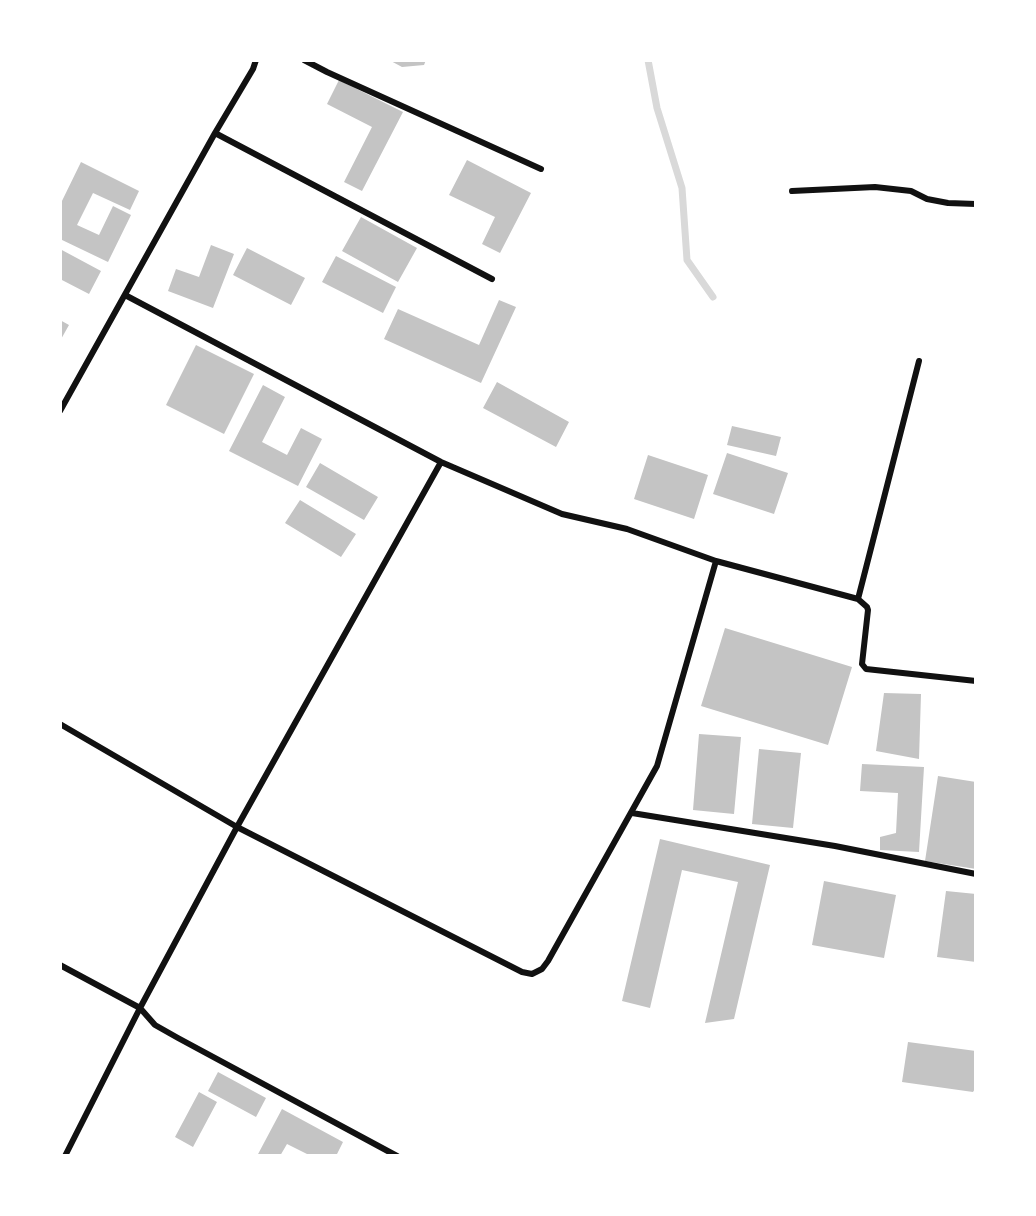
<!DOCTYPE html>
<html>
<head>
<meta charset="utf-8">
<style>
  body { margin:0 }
  #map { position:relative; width:1036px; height:1216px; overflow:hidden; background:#fff; font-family:"Public Sans",sans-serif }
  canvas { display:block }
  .frame { position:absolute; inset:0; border:62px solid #fff; pointer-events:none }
</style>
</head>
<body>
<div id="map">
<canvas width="1036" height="1216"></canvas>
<div class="frame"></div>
</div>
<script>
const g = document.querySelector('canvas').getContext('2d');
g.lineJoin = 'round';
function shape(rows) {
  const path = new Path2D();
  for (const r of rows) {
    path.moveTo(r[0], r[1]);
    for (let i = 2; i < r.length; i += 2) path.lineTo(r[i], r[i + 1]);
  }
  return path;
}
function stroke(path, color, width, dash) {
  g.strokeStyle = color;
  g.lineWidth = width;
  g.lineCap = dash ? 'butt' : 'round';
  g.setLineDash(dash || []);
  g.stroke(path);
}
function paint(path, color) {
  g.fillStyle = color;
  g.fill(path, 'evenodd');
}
const stream = shape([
  [648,60,657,108,682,188,687,260,713,297]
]);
const building = shape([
  [389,60,426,60,424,65,402,67],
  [339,80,403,112,362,191,344,182,372,127,327,104],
  [467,160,531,193,500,253,482,244,495,217,449,195],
  [81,162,139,191,130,210,93,193,77,225,99,235,113,206,131,215,108,262,60,239,60,205],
  [361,217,417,248,398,282,342,251],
  [211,245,234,254,213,308,168,291,176,269,199,277],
  [247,248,305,278,291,305,233,275],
  [60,249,101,271,89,294,60,279],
  [336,256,396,287,383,313,322,282],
  [499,300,516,307,481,383,384,339,398,309,479,345],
  [60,320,69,325,60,341],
  [196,345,254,374,224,434,166,405],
  [497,382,569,422,556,447,483,408],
  [263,385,285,397,262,442,287,455,301,428,322,439,298,486,229,451],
  [732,426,781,437,776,456,727,445],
  [727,453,788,473,774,514,713,494],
  [648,455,708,475,694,519,634,499],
  [320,463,378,497,364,520,306,487],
  [300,500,356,534,341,557,285,523],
  [725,628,852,667,828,745,701,706],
  [884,693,921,694,919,759,876,751],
  [699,734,741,737,734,814,693,810],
  [759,749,801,753,793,828,752,824],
  [862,764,924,767,919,852,880,850,880,837,896,833,898,793,860,791],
  [938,776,976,782,976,869,925,861],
  [660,839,770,865,734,1019,705,1023,738,882,682,870,650,1008,622,1001],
  [824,881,896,895,884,958,812,945],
  [946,891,976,894,976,962,937,957],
  [908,1042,976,1051,976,1087,973,1092,902,1082],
  [218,1072,266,1098,256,1117,208,1091],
  [199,1092,217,1102,193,1147,175,1137],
  [282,1109,343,1142,336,1156,311,1156,287,1144,280,1156,257,1156]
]);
const minor = shape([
  [304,60,327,72,541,169],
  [215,133,492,279],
  [792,191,875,187,911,191,927,199,948,203,976,204],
  [125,295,441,462,562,514,627,529,716,561,858,599,867,607,868,610,862,664,866,669,976,681],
  [60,411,215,133,253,69,256,60],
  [858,599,919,361],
  [60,724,237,827,522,972,532,974,542,969,548,961,657,766,716,561],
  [632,813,835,846,976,874],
  [60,965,140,1008,155,1025,178,1038,397,1156],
  [65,1156,140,1008,237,827,441,462]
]);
stroke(stream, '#d9d9d9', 7);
paint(building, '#c4c4c4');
stroke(minor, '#111', 6);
</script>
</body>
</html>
